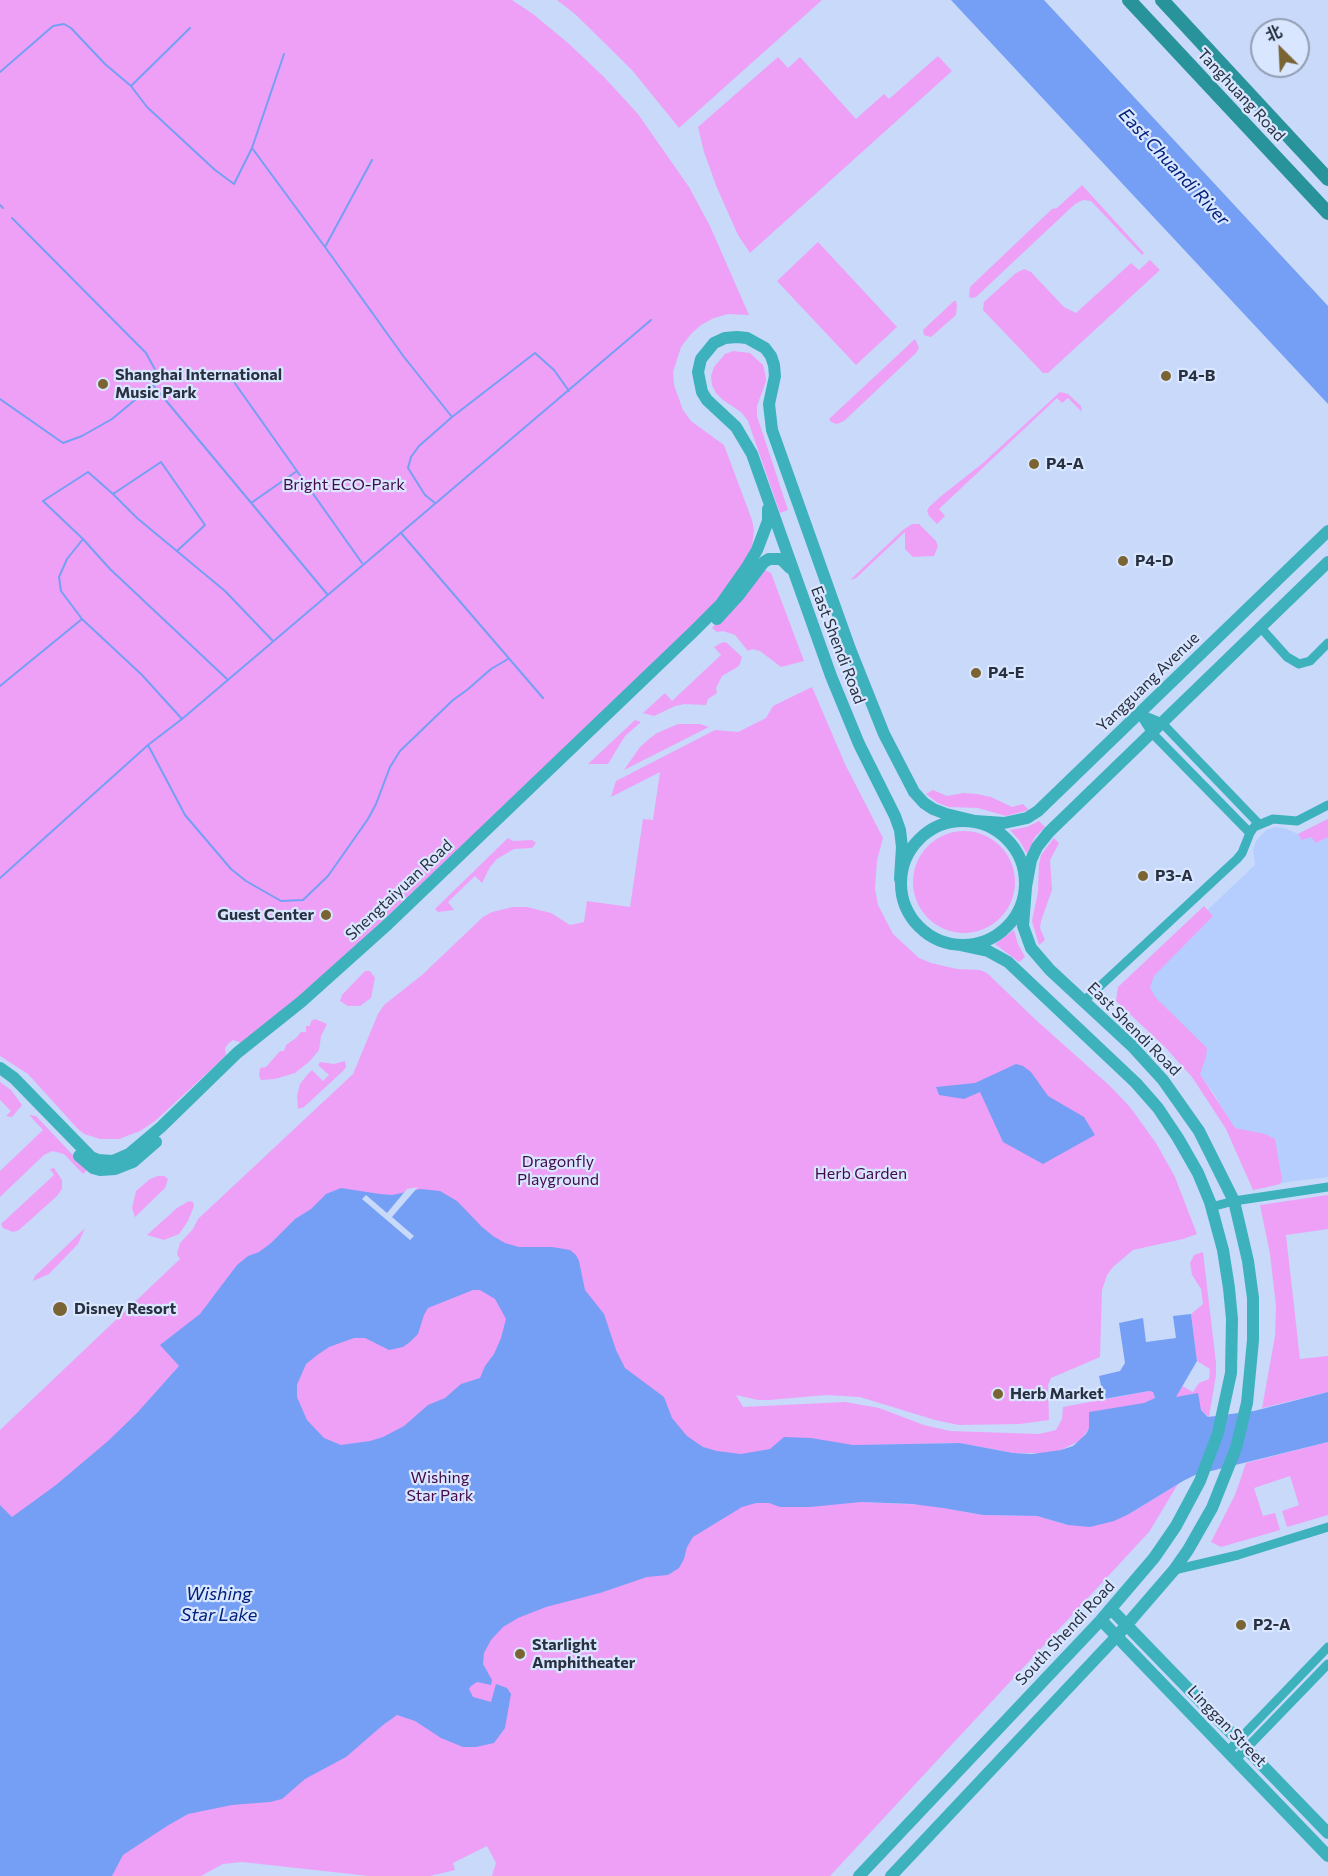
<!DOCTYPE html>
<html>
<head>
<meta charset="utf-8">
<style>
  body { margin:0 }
  #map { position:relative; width:1328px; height:1876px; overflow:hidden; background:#c8d9fa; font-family:Commissioner,"Noto Sans SC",sans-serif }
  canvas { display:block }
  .north { position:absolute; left:1250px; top:18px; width:60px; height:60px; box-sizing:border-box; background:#d9e6ff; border:2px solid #939eb3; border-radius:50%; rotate:336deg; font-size:16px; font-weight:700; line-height:24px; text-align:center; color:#293140 }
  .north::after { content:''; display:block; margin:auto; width:21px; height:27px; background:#7b6434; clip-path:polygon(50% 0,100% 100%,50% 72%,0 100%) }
</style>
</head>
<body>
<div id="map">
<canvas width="1328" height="1876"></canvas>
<div class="north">北</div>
</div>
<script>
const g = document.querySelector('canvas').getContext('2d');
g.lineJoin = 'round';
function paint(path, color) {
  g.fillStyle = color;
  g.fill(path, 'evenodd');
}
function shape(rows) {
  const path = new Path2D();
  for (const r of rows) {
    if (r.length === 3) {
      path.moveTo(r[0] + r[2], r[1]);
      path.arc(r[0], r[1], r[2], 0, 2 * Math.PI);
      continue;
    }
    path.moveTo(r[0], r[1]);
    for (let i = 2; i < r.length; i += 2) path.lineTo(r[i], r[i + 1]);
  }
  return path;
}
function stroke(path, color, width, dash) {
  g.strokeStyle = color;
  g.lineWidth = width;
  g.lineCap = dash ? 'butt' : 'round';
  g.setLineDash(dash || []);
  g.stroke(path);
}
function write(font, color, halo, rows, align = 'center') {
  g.font = font + ' Commissioner,sans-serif';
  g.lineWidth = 4.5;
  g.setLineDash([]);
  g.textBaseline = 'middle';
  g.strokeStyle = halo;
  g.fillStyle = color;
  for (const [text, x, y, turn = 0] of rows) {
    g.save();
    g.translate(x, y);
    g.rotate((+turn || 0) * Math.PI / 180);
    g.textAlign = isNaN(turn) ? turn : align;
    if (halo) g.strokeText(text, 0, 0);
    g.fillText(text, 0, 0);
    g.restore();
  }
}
const built = shape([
  [1328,819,1328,1177,1287,1182,1263,1188,1214,1093,1129,984,1255,865,1253,850,1256,841,1266,830,1275,827,1284,828,1298,834]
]);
const green = shape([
  [0,0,512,0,533,14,568,43,604,77,638,114,689,187,710,226,749,315,728,314,714,318,701,325,691,334,681,347,673,372,674,385,683,410,691,421,724,445,752,520,754,530,752,547,731,586,679,642,315,984,242,1043,233,1040,228,1044,225,1048,226,1055,216,1065,155,1121,140,1131,119,1139,100,1139,84,1134,77,1128,28,1074,0,1056],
  [557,0,822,0,679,128,632,70,575,14],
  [938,56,952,71,750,253,738,235,717,188,704,152,698,127,778,57,788,68,800,57,856,119,884,94,889,99],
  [1082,185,1144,253,1142,255,1091,201,1083,200,1075,204,976,297,972,298,969,297,970,287,1052,209,1057,208],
  [818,242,897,327,856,365,777,281],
  [1150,260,1160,270,1048,373,1043,373,983,310,984,302,1016,273,1024,269,1031,272,1064,307,1076,313,1131,263,1139,270],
  [954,301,956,301,957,305,956,315,931,337,924,335,923,330],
  [915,339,919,348,916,353,844,421,837,424,831,422,829,419],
  [733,351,750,353,763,365,765,373,766,381,757,406,757,416,788,510,780,513,748,421,741,412,723,400,716,393,712,385,711,376,714,367,725,354],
  [1060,392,1068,394,1081,406,1082,412,1068,398,1062,403,1057,398,939,509,945,516,937,524,929,516,927,511,929,507,940,497,983,463],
  [912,524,919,524,936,541,938,546,934,556,913,557,905,549,905,532,856,578,850,580,903,530],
  [761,568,771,573,804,661,781,667,760,651,752,649,748,651,735,635,723,631,717,632,712,628],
  [723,642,727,643,742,657,739,666,722,676,716,688,717,693,708,699,706,705,685,704,675,706,654,716,643,713,665,693,672,701,721,655,714,647],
  [812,687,845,764,883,838,877,860,875,889,878,905,893,934,919,958,931,963,957,969,980,970,987,973,1037,1021,1110,1086,1130,1107,1156,1143,1175,1177,1197,1234,1183,1239,1133,1250,1113,1267,1107,1275,1102,1290,1100,1357,1051,1378,1048,1385,1049,1420,1020,1424,959,1425,935,1420,860,1397,826,1395,769,1400,758,1400,736,1395,743,1407,845,1402,879,1408,924,1425,950,1431,1039,1434,1056,1430,1062,1419,1063,1407,1149,1391,1153,1392,1155,1398,1151,1401,1090,1421,1089,1428,1081,1440,1061,1450,1049,1453,1013,1453,960,1443,862,1445,862,1502,928,1505,983,1515,1037,1516,1068,1525,1129,1514,1178,1484,1149,1532,830,1876,492,1876,496,1863,487,1846,453,1863,455,1870,430,1876,369,1876,242,1862,223,1864,201,1876,0,1876,0,1430,180,1259,177,1254,180,1243,193,1229,198,1219,353,1074,378,1014,384,1005,422,975,483,917,492,912,513,907,527,907,551,913,570,925,584,922,587,901,630,907,643,819,653,820,660,772,611,797,616,781,715,730,738,732,766,718,773,706],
  [635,720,641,722,625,736,608,764,588,764],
  [678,724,700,724,709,727,624,770,640,747,649,739,657,733],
  [933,790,947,796,963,793,977,794,991,797,1012,807,1023,804,1029,810,1006,816,978,808,949,807,938,803,926,794],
  [1328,819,1328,837,1316,843,1311,837,1302,840,1298,834],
  [1039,821,1045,827,1035,837,1027,854,1019,840,1010,830,1027,827],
  [964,882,51],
  [508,838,513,841,532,840,536,843,532,848,514,849,497,859,490,867,482,883,475,876,448,902,454,910,438,912,435,909],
  [1054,838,1059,843,1050,860,1052,890,1041,921,1040,928,1045,940,1039,945,1032,921,1038,892,1039,864,1041,855],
  [1204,906,1213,916,1154,976,1150,987,1155,997,1207,1048,1206,1057,1200,1074,1235,1128,1265,1134,1275,1139,1282,1179,1280,1184,1263,1188,1253,1190,1226,1129,1192,1077,1165,1047,1116,1001,1118,987],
  [1014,930,1018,944,1025,957,1019,962,995,944],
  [365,971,370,971,375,978,371,998,360,1006,348,1006,340,1001,342,995],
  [315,1019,327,1024,321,1036,319,1050,310,1061,295,1073,275,1079,261,1080,259,1076,260,1068,266,1067,280,1051,284,1051,286,1045,296,1038,301,1032,306,1032,306,1026,310,1026,311,1021],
  [345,1061,346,1067,343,1071,304,1107,298,1109,297,1096,300,1084,307,1075,312,1070,323,1081,329,1075,318,1065,320,1062,334,1064],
  [0,1082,11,1090,22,1105,12,1117,6,1116,11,1111,0,1100],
  [29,1115,36,1116,87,1170,83,1174,64,1154,52,1151,44,1155,0,1197,0,1171,43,1130],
  [54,1168,62,1180,62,1189,57,1196,19,1230,13,1232,3,1228,1,1224,54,1175,50,1169],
  [158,1176,164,1176,168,1179,165,1188,135,1217,132,1208,136,1191,150,1179],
  [1328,1195,1328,1229,1286,1235,1300,1359,1328,1356,1328,1392,1262,1408,1275,1336,1276,1306,1270,1254,1260,1205],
  [189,1201,193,1202,194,1206,188,1221,179,1234,164,1240,147,1235,177,1208],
  [85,1228,78,1244,49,1274,33,1281,35,1276],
  [1203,1252,1216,1363,1216,1375,1209,1417,1201,1410,1199,1403,1175,1397,1182,1386,1193,1392,1199,1383,1209,1379,1210,1369,1197,1361,1191,1314,1203,1304,1201,1289,1192,1275,1190,1263,1194,1255],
  [1328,1442,1328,1515,1287,1527,1282,1511,1299,1505,1290,1476,1254,1488,1263,1516,1275,1513,1280,1530,1221,1547,1211,1542,1235,1495,1246,1463]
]);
const water = shape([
  [951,0,1044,0,1328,306,1328,404],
  [1016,1064,1023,1066,1031,1072,1048,1096,1084,1117,1095,1135,1043,1164,1003,1142,980,1092,964,1099,939,1095,936,1087,975,1083],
  [341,1188,380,1194,392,1195,421,1189,440,1191,457,1201,482,1227,493,1236,505,1243,519,1247,552,1247,570,1250,576,1255,579,1261,585,1290,604,1314,616,1350,625,1368,664,1397,672,1418,687,1436,703,1447,717,1451,741,1454,770,1449,784,1437,811,1438,853,1445,960,1443,1013,1453,1032,1454,1061,1450,1073,1446,1086,1434,1089,1428,1089,1412,1144,1403,1155,1398,1153,1392,1149,1391,1104,1399,1099,1376,1120,1371,1125,1363,1119,1323,1143,1318,1146,1342,1176,1338,1173,1316,1191,1314,1197,1361,1176,1397,1198,1393,1201,1410,1208,1417,1254,1411,1328,1392,1328,1442,1195,1475,1183,1481,1129,1514,1114,1521,1090,1527,1068,1525,1037,1516,983,1515,943,1508,912,1504,861,1502,810,1507,780,1507,769,1503,756,1503,742,1507,693,1537,687,1547,684,1559,679,1568,668,1575,647,1577,600,1593,546,1607,518,1618,503,1627,491,1640,484,1653,483,1664,492,1680,491,1685,477,1682,471,1686,469,1689,473,1697,491,1702,496,1684,507,1688,511,1694,505,1728,494,1743,476,1747,463,1747,441,1738,415,1721,397,1715,383,1725,346,1757,305,1779,282,1799,270,1802,232,1805,188,1814,167,1826,123,1855,112,1876,0,1876,0,1505,12,1517,56,1485,108,1441,137,1413,179,1366,160,1345,200,1314,237,1265,248,1256,259,1252,271,1243,295,1219,311,1209,326,1194],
  [473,1290,480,1290,495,1299,506,1319,501,1338,494,1354,485,1366,480,1378,461,1384,445,1398,428,1405,404,1426,383,1437,370,1441,341,1445,324,1438,307,1420,297,1397,297,1385,306,1364,316,1356,329,1347,354,1338,365,1338,389,1350,403,1347,410,1342,418,1334,424,1315,428,1308]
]);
const pier = shape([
  [418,1187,392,1217,414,1236,410,1240,362,1199,366,1195,387,1213,407,1189]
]);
const stream = shape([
  [0,72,53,26,64,24,71,28,105,64,131,86,147,107,215,170,234,184,252,148,284,54],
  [131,86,190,28],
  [252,148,325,247,404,357,452,417],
  [0,205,3,208],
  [325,247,372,160],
  [234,382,362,563],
  [153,385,327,594],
  [0,399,63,443,82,436,112,419,153,385,157,373,146,353,12,218],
  [113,494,137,518,225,591,273,641],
  [251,503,297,471],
  [435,503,425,495,408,468,411,457,419,446,452,417,535,353,554,370,569,391],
  [401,533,543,698],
  [83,539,110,569,227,679],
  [82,619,142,675,182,719],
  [0,686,82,619,61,591,59,577,67,559,83,539,43,501,88,472,113,494,161,462,205,525,177,551],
  [148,745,185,815,231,869,246,881,281,901,303,900,328,876,368,819,376,804,390,767,400,751,453,700,467,690,491,669,508,659],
  [0,878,148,745,182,719,651,320]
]);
const minor = shape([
  [1261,628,1287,657,1299,664,1310,661,1328,643],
  [1140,714,1162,723,1259,824],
  [1140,714,1152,733,1250,833],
  [1084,1001,1237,859,1242,853,1250,833,1254,827,1273,819,1297,821,1328,805],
  [1211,1207,1234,1201,1328,1187],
  [1174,1570,1238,1555,1328,1527],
  [1228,1751,1328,1647],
  [1236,1759,1328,1664]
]);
const tertiary = shape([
  [717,619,739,595,764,562,769,559,781,559,790,568],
  [963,883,62],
  [900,879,902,847,900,830,895,816,859,744,831,676,752,454,736,427,707,400,702,392,698,372,701,359,714,343,725,338,737,337,747,338,765,348,771,356,774,365,775,376,769,404,772,430,850,649,884,734,914,792,924,803,933,809,946,814,975,821,1004,823,1027,818,1038,811,1328,531],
  [0,1068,14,1078,91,1157,98,1160,113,1161,129,1154,161,1127,237,1053,301,1002,388,924,694,631,721,604,747,567,757,550,768,521,768,509],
  [79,1156,93,1168,100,1170,115,1169,133,1162,156,1142],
  [1111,1609,1328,1833],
  [1101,1620,1328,1856],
  [859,1876,1101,1620,1154,1558,1176,1526,1200,1481,1218,1433,1231,1373,1232,1319,1229,1288,1223,1250,1210,1202,1198,1173,1178,1138,1158,1108,1136,1083,1008,962,988,951,960,945],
  [891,1876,1117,1636,1174,1570,1188,1550,1212,1508,1236,1448,1247,1403,1253,1340,1253,1298,1248,1261,1234,1201,1199,1131,1163,1080,1132,1046,1050,970,1031,948,1023,926,1026,887,1031,860,1037,847,1049,832,1328,562]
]);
const secondary = shape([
  [1129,0,1328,213],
  [1162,0,1328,179]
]);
const markers = [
  [1166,376,6,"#7b6434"],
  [103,384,6,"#7b6434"],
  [1034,464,6,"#7b6434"],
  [1123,561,6,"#7b6434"],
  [976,673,6,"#7b6434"],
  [1143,876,6,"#7b6434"],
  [326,915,6,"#7b6434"],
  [60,1309,8,"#7b6434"],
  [998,1394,6,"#7b6434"],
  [1241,1625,6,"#7b6434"],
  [520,1654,6,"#7b6434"]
];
const streetNames = [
  ["Tanghuang Road",1241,95,47],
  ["East Shendi Road",838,645,69],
  ["Yangguang Avenue",1148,682,-44],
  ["Shengtaiyuan Road",399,890,-43],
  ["East Shendi Road",1134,1029,45],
  ["South Shendi Road",1065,1633,-47],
  ["Linggan Street",1227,1726,46]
];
const poiNames = [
  ["Shanghai International",115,375],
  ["Music Park",115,393],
  ["P4-B",1178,376],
  ["P4-A",1046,464],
  ["P4-D",1135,561],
  ["P4-E",988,673],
  ["P3-A",1155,876],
  ["Guest Center",314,915,"right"],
  ["Disney Resort",74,1309],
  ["Herb Market",1010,1394],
  ["P2-A",1253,1625],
  ["Starlight",532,1645],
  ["Amphitheater",532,1663]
];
const parkNames = [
  ["Bright ECO-Park",344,485],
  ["Dragonfly",558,1162],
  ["Playground",558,1180],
  ["Herb Garden",861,1174],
  ["Wishing",440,1478],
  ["Star Park",440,1496]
];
const waterNames = [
  ["East Chuandi River",1174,167,47],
  ["Wishing",219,1594],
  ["Star Lake",219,1615]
];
paint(built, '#b6cefd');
paint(green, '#eea0f6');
paint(water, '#759ff5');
paint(pier, '#c8d9fa');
stroke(stream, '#759ff5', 2);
stroke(minor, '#3db1bc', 9);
stroke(tertiary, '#3db1bc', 12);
stroke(secondary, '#29939c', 14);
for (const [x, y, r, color] of markers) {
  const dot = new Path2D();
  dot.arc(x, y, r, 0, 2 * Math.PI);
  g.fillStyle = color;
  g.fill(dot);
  stroke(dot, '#d9e6ff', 2);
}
write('16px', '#293140', '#d9e6ff', streetNames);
write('bold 16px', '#293140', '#d9e6ff', poiNames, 'left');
write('16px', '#430949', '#d9e6ff', parkNames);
write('italic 18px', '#01207c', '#d9e6ff', waterNames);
</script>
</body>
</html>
